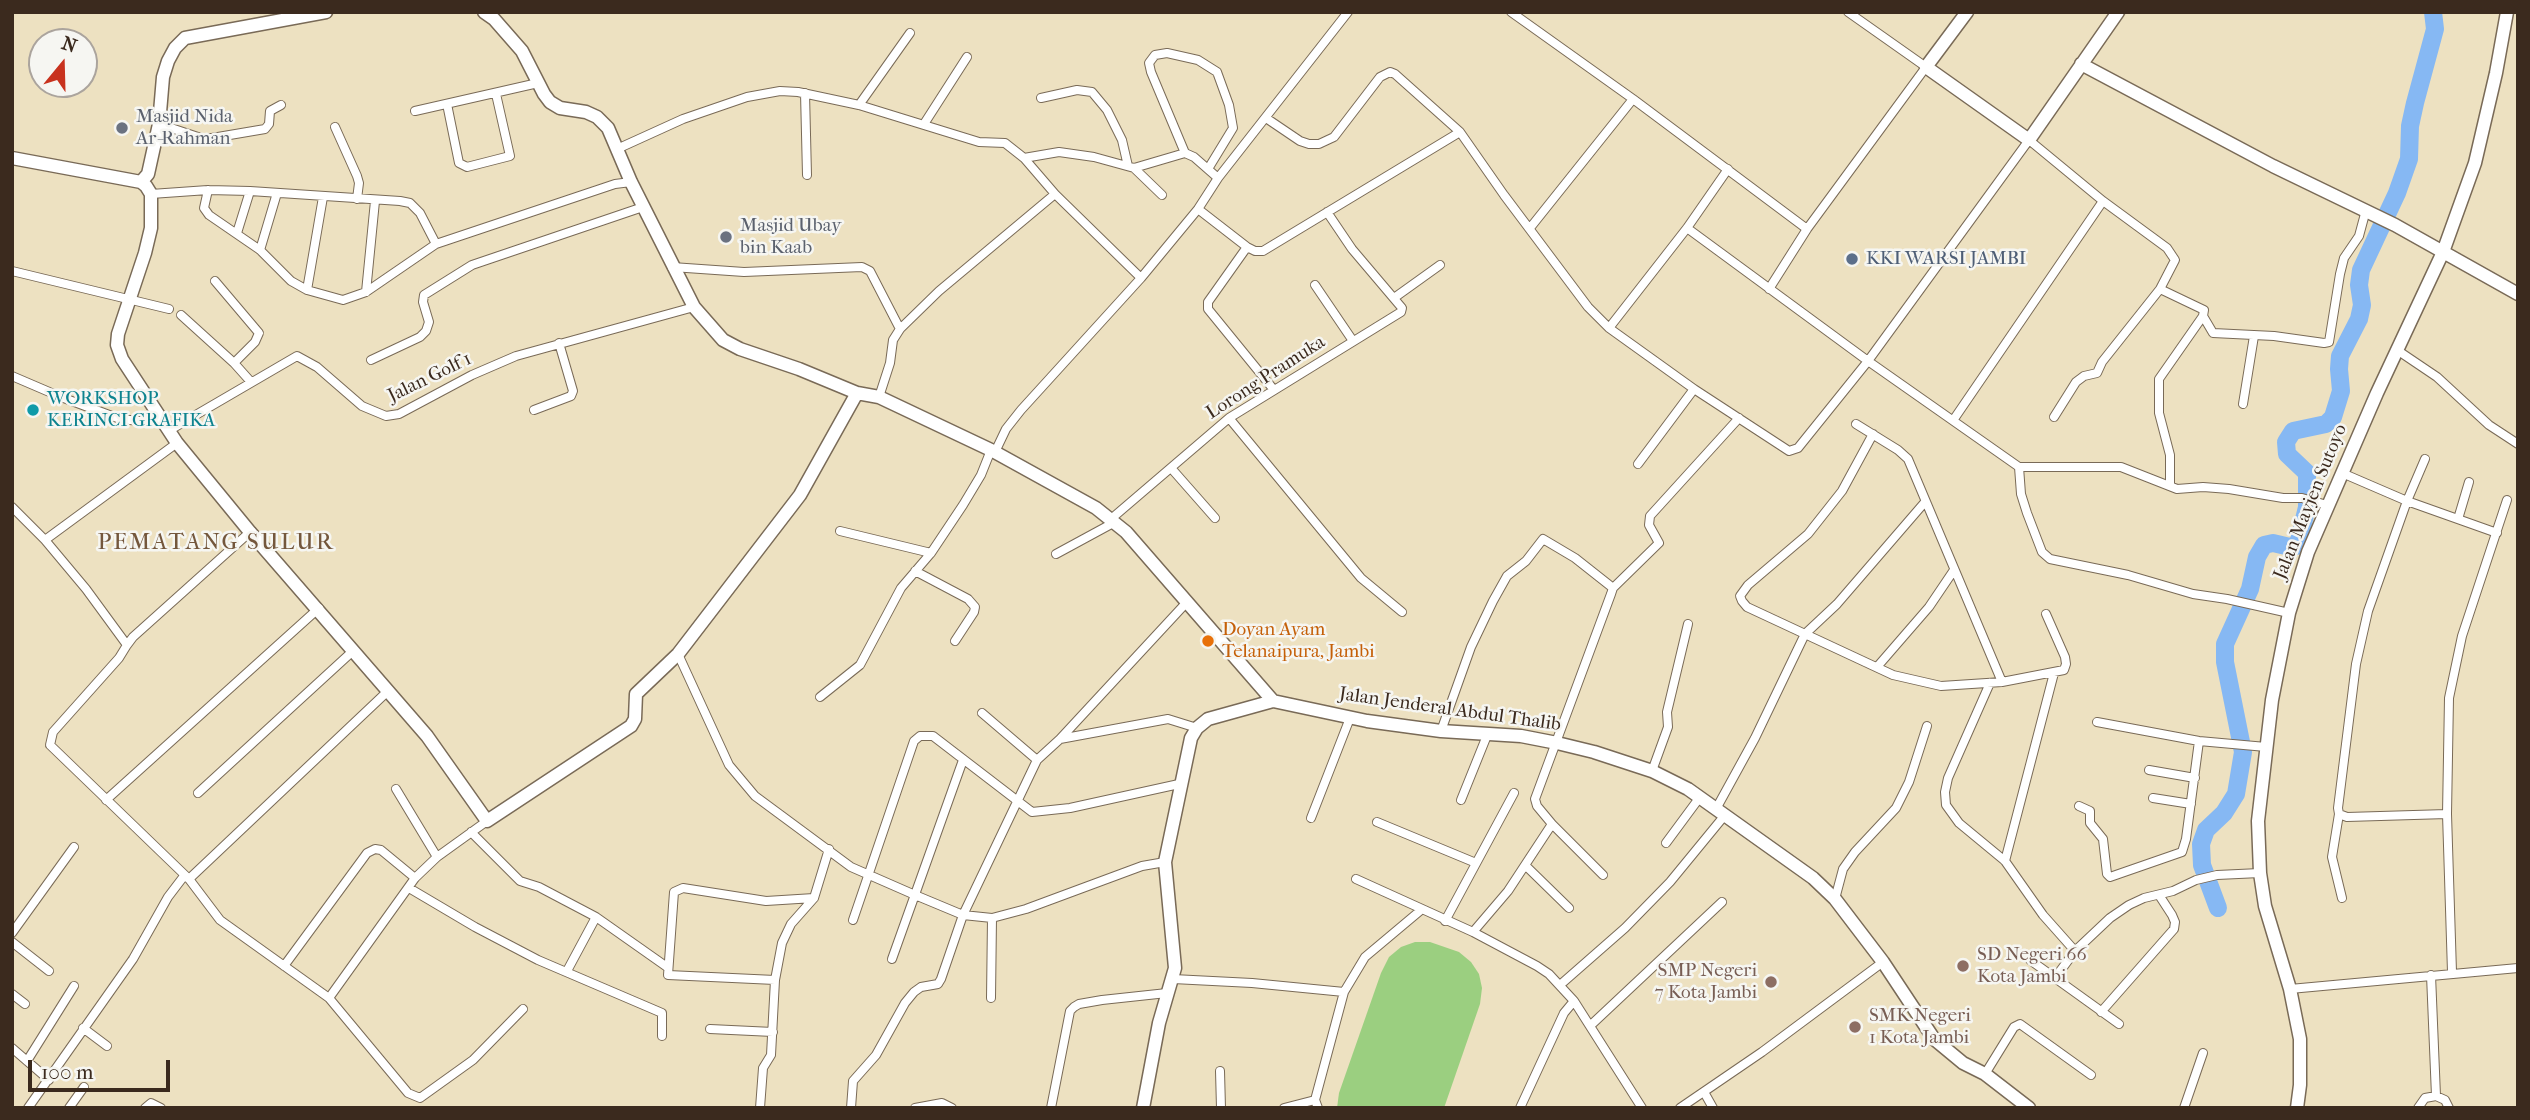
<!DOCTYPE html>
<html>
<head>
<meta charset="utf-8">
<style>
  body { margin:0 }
  #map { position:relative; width:2530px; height:1120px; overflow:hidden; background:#ede1c1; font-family:"IM FELL French Canon",serif }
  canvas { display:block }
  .frame { position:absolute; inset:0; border:14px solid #3b2a1e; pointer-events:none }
  .north { position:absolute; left:28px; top:28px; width:70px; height:70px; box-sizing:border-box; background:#f6f6f2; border:2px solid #aba49d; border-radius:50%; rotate:19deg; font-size:19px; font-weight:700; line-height:28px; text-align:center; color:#3b2a1e }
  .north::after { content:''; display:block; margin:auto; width:24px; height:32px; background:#c8321e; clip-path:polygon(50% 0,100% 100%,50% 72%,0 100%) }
  .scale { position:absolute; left:28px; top:1060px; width:142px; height:32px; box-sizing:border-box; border:4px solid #3b2a1e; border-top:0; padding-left:9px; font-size:21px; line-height:24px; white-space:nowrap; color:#3b2a1e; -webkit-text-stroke:5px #f6f6f2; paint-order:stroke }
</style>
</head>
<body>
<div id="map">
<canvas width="2530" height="1120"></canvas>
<div class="frame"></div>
<div class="north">N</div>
<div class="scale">100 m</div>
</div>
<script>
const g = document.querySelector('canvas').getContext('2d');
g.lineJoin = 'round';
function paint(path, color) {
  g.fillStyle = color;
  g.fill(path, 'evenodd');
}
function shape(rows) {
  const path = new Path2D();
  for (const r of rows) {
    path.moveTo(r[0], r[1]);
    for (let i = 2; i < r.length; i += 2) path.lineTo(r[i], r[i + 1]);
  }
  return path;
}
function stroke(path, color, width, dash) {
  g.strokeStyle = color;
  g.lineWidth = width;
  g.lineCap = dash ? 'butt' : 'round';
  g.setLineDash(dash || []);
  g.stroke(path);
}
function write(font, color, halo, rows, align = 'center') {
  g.font = font + ' "IM FELL French Canon",serif';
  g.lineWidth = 5;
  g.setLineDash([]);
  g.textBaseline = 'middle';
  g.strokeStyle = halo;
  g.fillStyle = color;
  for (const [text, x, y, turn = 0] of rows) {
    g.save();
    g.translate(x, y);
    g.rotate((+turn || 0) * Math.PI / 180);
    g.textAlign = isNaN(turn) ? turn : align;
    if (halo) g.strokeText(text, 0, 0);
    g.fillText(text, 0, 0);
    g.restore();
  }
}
const green = shape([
  [1415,942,1430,942,1459,952,1471,962,1479,974,1482,988,1480,1004,1444,1108,1337,1108,1339,1093,1381,973,1389,957,1401,947]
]);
const river = shape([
  [2218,908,2202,865,2201,844,2206,830,2224,813,2236,794,2243,752,2225,662,2225,644,2250,589,2257,557,2264,545,2273,543,2290,547,2296,546,2299,540,2307,507,2307,473,2287,454,2286,442,2293,431,2326,424,2333,417,2341,391,2339,369,2340,356,2359,319,2362,305,2359,285,2361,270,2397,193,2409,159,2410,126,2415,103,2435,29,2433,12]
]);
const street = shape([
  [1511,12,1633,99,1807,229,1926,67,1848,12],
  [805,93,807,175],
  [1041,98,1077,90,1092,92,1107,110,1122,140,1128,166],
  [447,104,459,163,467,167,510,156,496,94],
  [859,105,910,33],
  [415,111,538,83],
  [1266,118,1300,141,1309,144,1319,144,1334,137,1380,77,1390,72,1395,74,1460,132,1504,195,1588,307,1609,328,1694,389,1789,451,1798,448,1868,361,2029,140,2103,201,2167,248,2175,260,2160,289,2102,362,2097,373,2084,376,2076,382,2054,417],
  [159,124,201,138,212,138,265,129,269,124,270,111,281,105],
  [924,124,967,57],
  [335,127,357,176,359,183,357,199],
  [617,149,683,119,747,97,780,91,798,92,859,105,979,142,1005,143,1024,158,1059,152,1094,157,1134,168,1185,153,1194,157,1218,178],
  [1185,153,1151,72,1149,63,1155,55,1167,53,1198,60,1217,72,1229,105,1233,128,1208,169],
  [1024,158,1055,194,1141,278],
  [1134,168,1162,195],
  [208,190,204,208,209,215,260,250,291,281,307,290,343,300,366,292,436,244,615,184,631,182],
  [151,194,208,190,250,191,400,201,410,203,420,213,436,244],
  [1198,209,1247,247,1255,251,1263,251,1460,132],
  [1530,228,1633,99],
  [1687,228,1868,361,2019,467,2121,467,2177,489,2203,487,2229,489,2283,498,2302,498,2327,505],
  [237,233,250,191],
  [1247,247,1208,302,1208,309,1274,390],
  [260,250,277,193],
  [672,267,744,272,862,267,870,271,900,329],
  [12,271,169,309],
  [215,281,259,333,255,342,234,363],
  [1315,285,1353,341],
  [1769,289,1807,229],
  [2160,289,2204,310,2203,316,2159,379,2159,413,2170,455,2170,486],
  [307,290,323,197],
  [366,292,375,201],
  [1394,298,1440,265],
  [181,315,234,363,251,382],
  [2203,316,2213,333,2274,336,2324,343,2329,342,2340,274,2344,258,2359,236,2366,210],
  [1609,328,1687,228,1728,169],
  [2397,350,2437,377,2489,425,2518,444],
  [371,360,420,337,426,331,429,322,423,302,424,295,472,265,643,207],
  [12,376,61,397,120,419,140,421,162,420],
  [879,397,890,363,893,340,900,329,939,291,1055,194],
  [2243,404,2254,336],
  [534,410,571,396,573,391,559,343],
  [1229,418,1361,578,1402,612],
  [1954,419,2103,201],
  [1856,424,1898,450,1908,459,2002,682],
  [170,430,297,356,317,367,362,406,386,416,399,414,472,375,516,356,694,307],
  [1873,434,1842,491,1808,534,1748,585,1740,596,1742,601,1747,607,1893,675,1941,686,2002,682,2064,670,2066,664,2065,657,2046,614],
  [995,452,1006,429,1021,410,1141,278,1198,209,1218,178,1348,12],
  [2425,459,2407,501,2368,611,2356,664,2338,808,2339,814,2347,817,2447,814],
  [1638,464,1694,389],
  [2019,467,2021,494,2027,513,2042,552,2050,559,2128,575,2193,594,2227,599,2289,613],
  [1171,468,1215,518],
  [2342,473,2407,501,2497,533],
  [12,507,45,540,86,589,127,645,119,658,53,732,50,745,189,879,220,920,329,998],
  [1111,519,1229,418,1401,312,1402,308,1352,249,1327,212],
  [2458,519,2469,482],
  [840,531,931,553],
  [45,540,177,443],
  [1056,554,1115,522],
  [915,571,968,599,975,607,974,612,955,641],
  [127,645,133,637,250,532],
  [678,654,729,765,755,796,851,867,915,895,963,915,992,918,1026,909,1142,866,1165,862],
  [1877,667,1929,607,1954,570],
  [1990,683,1948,778,1945,792,1946,805,1959,823,2005,861,2043,915,2075,951],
  [820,697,860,665,901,588,931,553,963,505,981,475,991,450],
  [982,713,1037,760],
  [2097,722,2199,741,2266,747],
  [1441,731,1471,647,1493,601,1507,576,1526,561,1543,539,1575,558,1613,588],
  [1060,739,1187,602],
  [2149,770,2195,778],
  [1652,771,1668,727,1667,712,1688,624],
  [396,789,437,857],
  [198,793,354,650],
  [2153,798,2191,804],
  [106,800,319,608],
  [1461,800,1488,733],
  [2079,806,2090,811,2090,823,2103,839,2107,874,2110,877,2182,852,2186,839,2199,741],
  [1716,809,1755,738,1805,634,1837,604,1925,502],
  [2339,814,2332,857,2342,898],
  [1311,818,1350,718],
  [487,821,437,857,415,878,329,998,408,1093,420,1098,473,1060,523,1009],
  [1377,822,1476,863],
  [1552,824,1603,875],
  [471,832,520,881,539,887,596,917,667,967],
  [1666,843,1700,797],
  [2005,861,2054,673],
  [1526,866,1569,908],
  [189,879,389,690],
  [1356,879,1473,932,1537,966,1549,974,1574,1001],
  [409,888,475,927,538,960,662,1013,662,1036],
  [1835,899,1843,869,1855,852,1896,808,1909,782,1927,726],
  [853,920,914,741,920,736,933,736,1032,812,1070,808,1179,784],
  [1445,921,1514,793],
  [1473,932,1508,891,1552,824,1537,806,1535,799,1611,594,1613,588,1659,543,1649,525,1650,516,1739,418],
  [12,933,74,847],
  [12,942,49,971],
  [892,959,963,760],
  [2030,960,2119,1024],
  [284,966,367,853,375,849,381,850,415,878],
  [567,971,596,917],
  [2452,972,2447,814,2449,698,2462,636,2507,500],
  [2431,975,2436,1096],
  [2055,978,2075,951,2110,918,2129,905,2144,898,2173,891,2196,880,2217,875,2260,873],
  [1173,979,1252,983,1344,992],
  [775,980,668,975,674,892,683,888,766,901,814,898],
  [1560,985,1625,928,1670,882,1725,815],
  [2290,989,2518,968],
  [12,994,25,1004],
  [991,998,992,918],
  [2101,1012,2174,929,2175,922,2172,915,2159,895],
  [1591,1025,1722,902],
  [83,1028,107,1046],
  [710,1029,773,1032],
  [12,1048,49,1080],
  [27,1061,74,986],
  [1220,1071,1221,1108],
  [1985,1074,2014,1027,2020,1024,2091,1075],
  [1704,1092,1713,1108],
  [28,1108,133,959,168,897,184,876],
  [69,1108,84,1087],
  [145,1108,151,1103,161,1108],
  [760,1108,763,1068,771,1055,775,980,782,943,791,924,814,898,829,849],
  [851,1108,853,1081,876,1055,905,1003,914,992,921,987,938,984,941,979,963,915,1037,760,1060,739,1168,719,1197,728],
  [915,1108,942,1103,952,1108],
  [1051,1108,1070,1011,1074,1007,1079,1004,1102,1000,1167,993],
  [1284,1108,1315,1100],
  [1318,1108,1315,1100,1344,992,1365,957,1421,910],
  [1520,1108,1564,1013,1574,1001,1642,1108],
  [1680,1108,1762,1052,1883,962],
  [2184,1108,2203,1053],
  [2418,1108,2425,1098,2436,1096,2445,1100,2449,1108]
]);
const secondary = shape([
  [484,12,494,19,522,51,544,94,550,102,560,108,586,112,597,117,608,128,631,182,694,307,723,340,740,349,799,369,857,393,879,397,991,450,1096,508,1126,532,1273,701,1367,721,1441,731,1521,736,1557,743,1594,752,1652,771,1688,789,1813,878,1835,899,1883,962,1934,1039,1963,1063,1985,1074,2029,1108],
  [1967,12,1926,67,2029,140,2118,12],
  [2081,64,2273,166,2395,225,2518,294],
  [12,158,141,182,146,186,151,194,151,228,145,253,118,334,117,345,122,359,177,443,250,532,427,736,487,821,631,726,635,719,636,694,678,654,800,495,857,393],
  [141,182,148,174,159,124,163,77,168,61,175,48,185,38,326,12],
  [1143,1108,1159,1023,1175,968,1165,862,1191,738,1197,728,1208,719,1273,701],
  [2297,1108,2300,1085,2300,1039,2290,989,2265,906,2260,873,2258,821,2272,700,2289,613,2308,552,2377,393,2443,252,2475,163,2496,73,2507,12]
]);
const markers = [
  [122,128,7,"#6b7280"],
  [726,237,7,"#6b7280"],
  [1852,259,7,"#5c6f8a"],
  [33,410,7,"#0f9aa8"],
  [1208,641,7,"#e8710a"],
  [1963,966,7,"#8d6e63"],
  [1771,982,7,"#8d6e63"],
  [1855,1027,7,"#8d6e63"]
];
const worshipNames = [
  ["Masjid Nida",136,117],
  ["Ar-Rahman",136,139],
  ["Masjid Ubay",740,226],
  ["bin Kaab",740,248]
];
const serviceNames = [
  ["KKI WARSI JAMBI",1866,259]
];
const streetNames = [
  ["Jalan Golf 1",430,378,-26],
  ["Lorong Pramuka",1266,378,-33],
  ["Jalan Mayjen Sutoyo",2311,502,-68],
  ["Jalan Jenderal Abdul Thalib",1450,710,8]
];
const cultureNames = [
  ["WORKSHOP",47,399],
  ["KERINCI GRAFIKA",47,421]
];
const foodNames = [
  ["Doyan Ayam",1222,630],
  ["Telanaipura, Jambi",1222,652]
];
const educationNames = [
  ["SD Negeri 66",1977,955],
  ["Kota Jambi",1977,977],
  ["SMP Negeri",1757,971,"right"],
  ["7 Kota Jambi",1757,993,"right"],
  ["SMK Negeri",1869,1016],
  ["1 Kota Jambi",1869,1038]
];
const quarterNames = [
  ["PEMATANG SULUR",216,543]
];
paint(green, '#9bcf80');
stroke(river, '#86b8f3', 18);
stroke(street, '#796a57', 10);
stroke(secondary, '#796a57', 15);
stroke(street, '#fff', 8);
stroke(secondary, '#fff', 12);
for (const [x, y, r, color] of markers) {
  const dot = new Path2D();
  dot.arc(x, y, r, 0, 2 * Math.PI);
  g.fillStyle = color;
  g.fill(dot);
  stroke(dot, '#f6f6f2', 2.5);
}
write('19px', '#5b616d', '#f6f6f2', worshipNames, 'left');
write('19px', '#4e5e75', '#f6f6f2', serviceNames, 'left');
write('19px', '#3b2a1e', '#f6f6f2', streetNames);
write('19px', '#0d838f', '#f6f6f2', cultureNames, 'left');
write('19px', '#c56008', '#f6f6f2', foodNames, 'left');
write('19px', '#785e54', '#f6f6f2', educationNames, 'left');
g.letterSpacing = '2px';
write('23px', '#74573c', '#f6f6f2', quarterNames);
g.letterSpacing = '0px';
</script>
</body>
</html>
